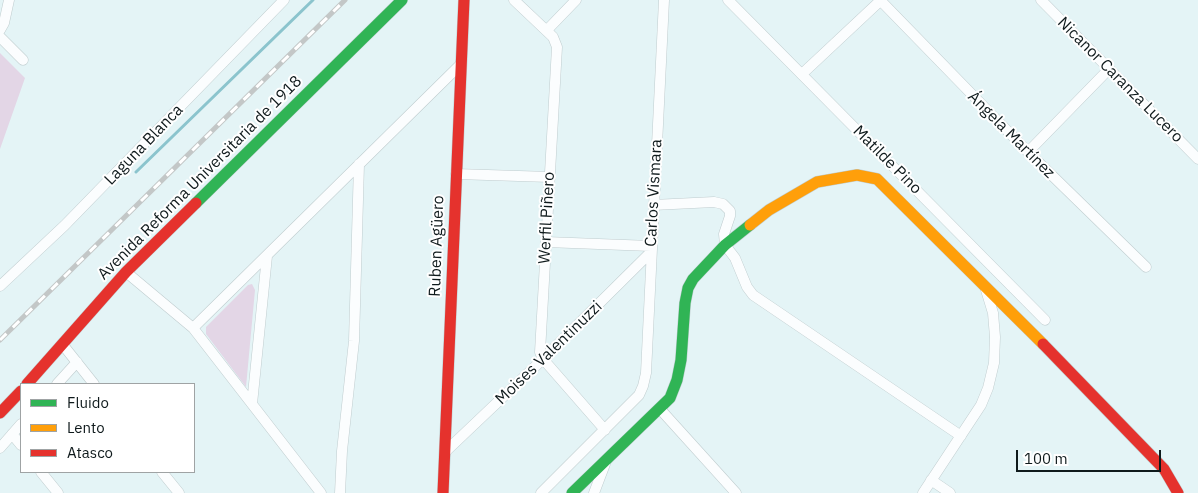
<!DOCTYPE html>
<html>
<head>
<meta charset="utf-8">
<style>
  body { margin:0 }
  #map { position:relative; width:1198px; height:493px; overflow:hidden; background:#e4f4f6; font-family:"IBM Plex Sans",sans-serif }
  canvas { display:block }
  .legend { position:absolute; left:20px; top:383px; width:175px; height:90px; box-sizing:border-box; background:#fff; border:1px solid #9fa3a4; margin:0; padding:6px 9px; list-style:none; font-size:15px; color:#0f1a1c }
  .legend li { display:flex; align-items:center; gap:10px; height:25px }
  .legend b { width:25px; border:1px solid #9fa3a4 }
  .scale { position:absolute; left:1016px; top:450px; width:145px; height:22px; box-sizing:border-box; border:2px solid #0f1a1c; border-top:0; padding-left:6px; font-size:15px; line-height:18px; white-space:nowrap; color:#0f1a1c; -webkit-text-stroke:4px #fff; paint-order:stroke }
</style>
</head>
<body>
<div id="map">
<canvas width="1198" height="493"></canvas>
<ul class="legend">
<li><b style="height:6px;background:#30b455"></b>Fluido</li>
<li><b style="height:6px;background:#ff9f0a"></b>Lento</li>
<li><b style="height:6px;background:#e5322d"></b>Atasco</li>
</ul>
<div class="scale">100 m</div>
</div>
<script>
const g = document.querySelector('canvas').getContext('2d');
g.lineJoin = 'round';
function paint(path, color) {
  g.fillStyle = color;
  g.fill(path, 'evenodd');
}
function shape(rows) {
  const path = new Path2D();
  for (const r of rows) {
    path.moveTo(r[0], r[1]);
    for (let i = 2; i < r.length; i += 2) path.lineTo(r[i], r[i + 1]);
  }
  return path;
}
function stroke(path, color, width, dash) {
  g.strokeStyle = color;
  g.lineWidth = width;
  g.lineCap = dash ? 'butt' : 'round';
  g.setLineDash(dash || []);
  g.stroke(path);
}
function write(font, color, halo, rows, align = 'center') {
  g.font = font + ' "IBM Plex Sans",sans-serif';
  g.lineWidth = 4;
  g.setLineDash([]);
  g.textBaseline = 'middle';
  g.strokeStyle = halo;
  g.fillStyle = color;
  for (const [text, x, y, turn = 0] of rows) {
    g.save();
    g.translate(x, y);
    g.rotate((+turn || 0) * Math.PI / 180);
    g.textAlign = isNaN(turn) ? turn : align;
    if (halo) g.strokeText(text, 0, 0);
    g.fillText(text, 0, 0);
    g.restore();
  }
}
const green = shape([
  [0,53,25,78,0,149],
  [252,284,255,290,246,387,206,334,206,327,248,285]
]);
const stream = shape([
  [136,172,313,0]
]);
const street = shape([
  [514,0,553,37,557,47,540,352,543,359,605,430],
  [728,0,1045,320],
  [880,0,1028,152,1146,267],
  [1041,0,1198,159],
  [0,30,4,23,9,0],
  [547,30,576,0],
  [0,37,23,60],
  [802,74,881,0],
  [1028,152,1109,69],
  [456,174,550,177],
  [653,205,714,202,723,204,730,211,730,216,724,234,725,245,735,258,747,287,753,295,961,436],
  [546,242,651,246],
  [126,272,193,328,321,493],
  [0,286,65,225,284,0],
  [193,328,461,64],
  [63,345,94,384],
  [57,384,77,362],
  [252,404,267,256],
  [660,409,736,493],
  [12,434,21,445],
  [0,448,21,424],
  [445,452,543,359,651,252],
  [41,472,58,493],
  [162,472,179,493],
  [931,480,950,493],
  [340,493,342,451,354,341,359,164],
  [541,493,639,395,643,386,646,373,664,0],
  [594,493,605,464],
  [923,493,981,405,988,388,994,363,995,337,993,313,986,290]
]);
const fast = shape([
  [196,203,402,0],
  [572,493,670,398,677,380,681,360,685,303,688,288,693,279,725,245,750,225]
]);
const slow = shape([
  [750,225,769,210,817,182,857,175,877,179,1043,344]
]);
const jam = shape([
  [1043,344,1164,469,1178,493],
  [27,384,126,272,196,203],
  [0,413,21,391],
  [443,493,464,0]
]);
const rail = shape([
  [0,340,345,0]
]);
const streetNames = [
  ["Nicanor Caranza Lucero",1120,80,45],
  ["Ángela Martínez",1011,135,45],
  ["Laguna Blanca",144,145,-46],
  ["Matilde Pino",887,160,45],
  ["Avenida Reforma Universitaria de 1918",200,178,-45],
  ["Carlos Vismara",654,193,-87],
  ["Werfil Piñero",547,218,-87],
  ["Ruben Agüero",437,246,-88],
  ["Moises Valentinuzzi",549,353,-44]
];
paint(green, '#e3d6e6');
stroke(stream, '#8bc4cd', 3);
stroke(street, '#bfccce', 11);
stroke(fast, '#bfccce', 12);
stroke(slow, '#bfccce', 12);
stroke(jam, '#bfccce', 12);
stroke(street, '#fbfdfe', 10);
stroke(fast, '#30b455', 11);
stroke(slow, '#ff9f0a', 11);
stroke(jam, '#e5322d', 11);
stroke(rail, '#c3c7c7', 5);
stroke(rail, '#fff', 3, [9]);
write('16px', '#0f1a1c', '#fff', streetNames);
</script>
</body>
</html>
